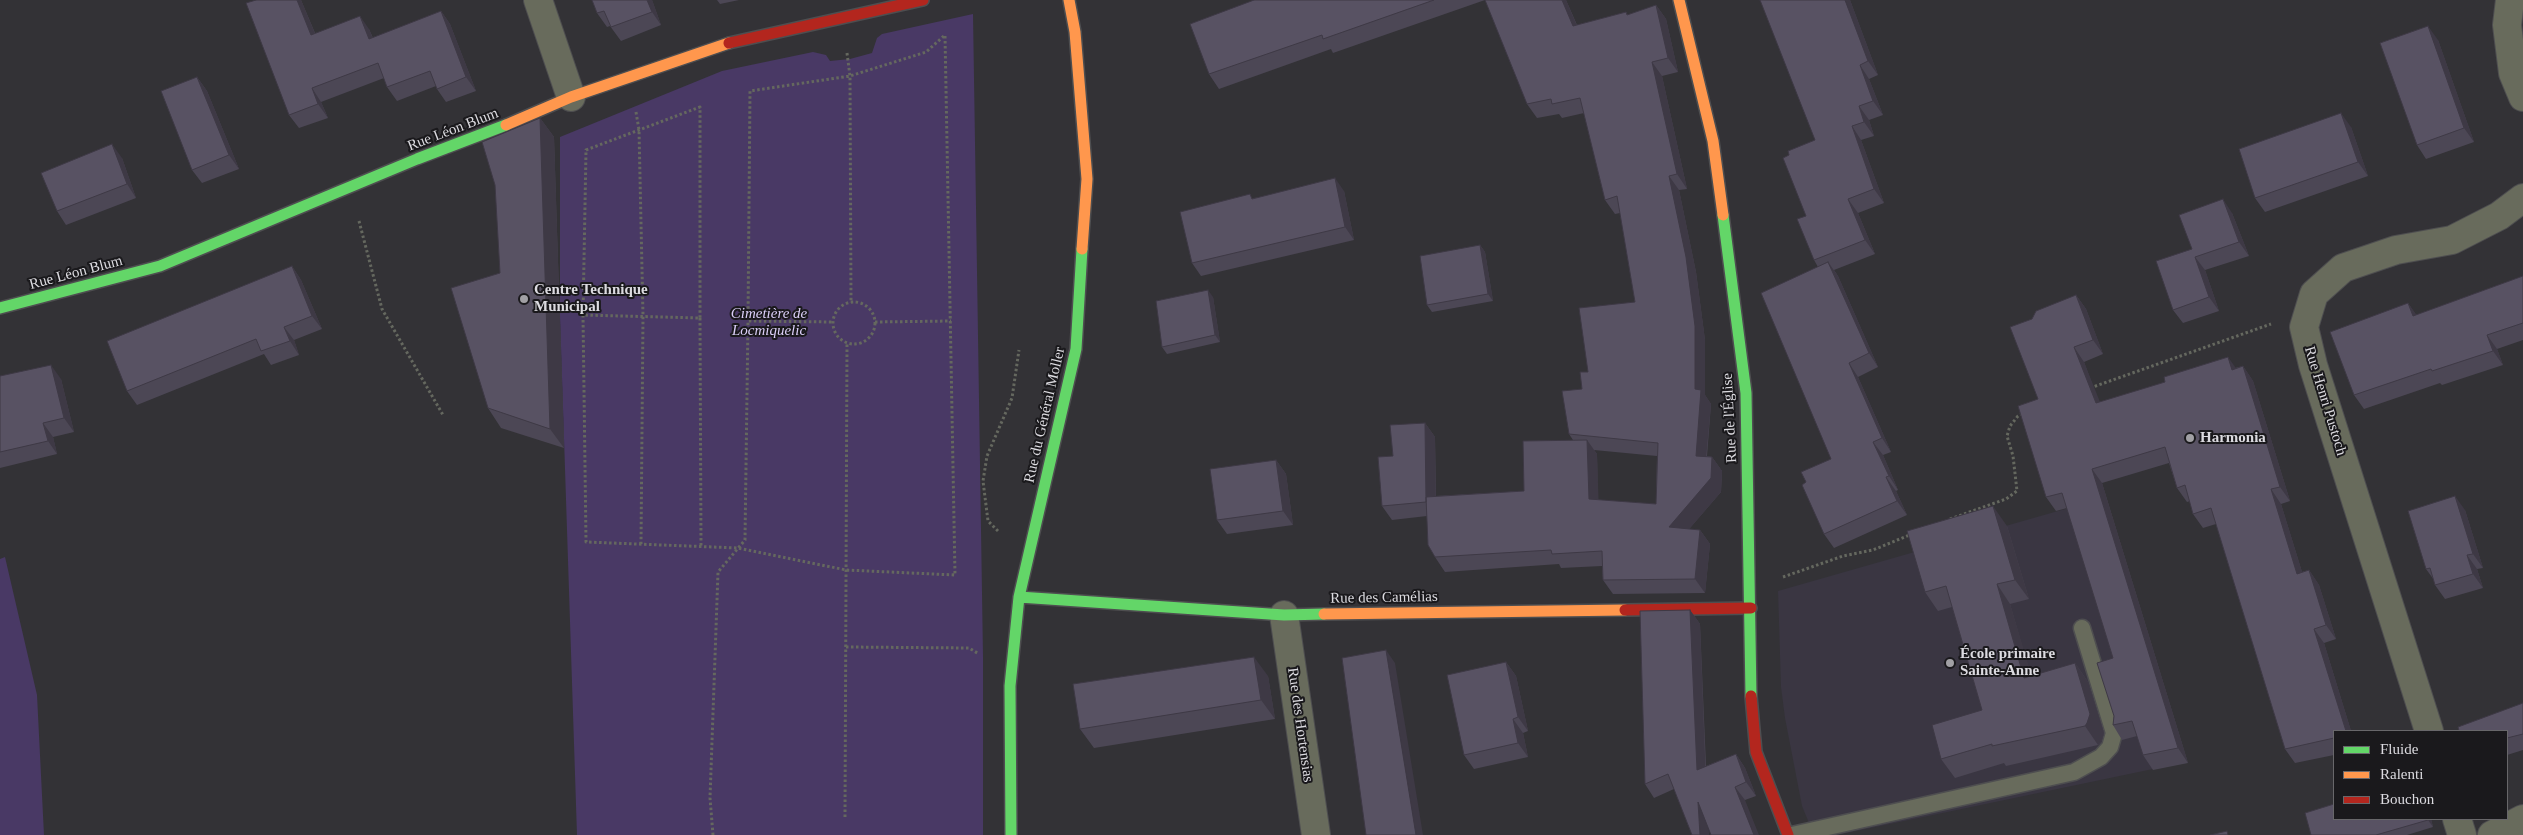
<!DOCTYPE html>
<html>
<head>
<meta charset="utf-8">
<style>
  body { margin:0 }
  #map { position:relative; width:2523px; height:835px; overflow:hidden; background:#333236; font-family:Georgia,serif }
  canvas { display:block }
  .legend { position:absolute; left:2333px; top:730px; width:175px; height:90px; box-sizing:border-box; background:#1a191c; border:1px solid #68676a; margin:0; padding:6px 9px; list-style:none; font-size:15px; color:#dcdbe0 }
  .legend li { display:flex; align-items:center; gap:10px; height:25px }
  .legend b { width:25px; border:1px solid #68676a }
</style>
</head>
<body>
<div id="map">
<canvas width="2523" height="835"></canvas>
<ul class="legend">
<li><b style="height:6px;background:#63d668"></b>Fluide</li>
<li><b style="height:6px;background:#ff974d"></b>Ralenti</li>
<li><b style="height:6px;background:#b3261e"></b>Bouchon</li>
</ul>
</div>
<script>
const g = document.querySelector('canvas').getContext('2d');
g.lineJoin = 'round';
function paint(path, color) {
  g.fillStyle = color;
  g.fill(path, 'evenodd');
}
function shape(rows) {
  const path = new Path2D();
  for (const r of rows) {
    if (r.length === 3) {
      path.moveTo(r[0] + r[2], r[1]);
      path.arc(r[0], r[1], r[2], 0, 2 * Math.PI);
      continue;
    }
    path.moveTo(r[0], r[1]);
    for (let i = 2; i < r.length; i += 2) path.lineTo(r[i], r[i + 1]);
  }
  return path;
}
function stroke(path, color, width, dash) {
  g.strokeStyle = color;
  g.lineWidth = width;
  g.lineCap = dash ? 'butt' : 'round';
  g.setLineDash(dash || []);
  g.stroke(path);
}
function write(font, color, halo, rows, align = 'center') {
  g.font = font + ' Georgia,serif';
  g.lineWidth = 4;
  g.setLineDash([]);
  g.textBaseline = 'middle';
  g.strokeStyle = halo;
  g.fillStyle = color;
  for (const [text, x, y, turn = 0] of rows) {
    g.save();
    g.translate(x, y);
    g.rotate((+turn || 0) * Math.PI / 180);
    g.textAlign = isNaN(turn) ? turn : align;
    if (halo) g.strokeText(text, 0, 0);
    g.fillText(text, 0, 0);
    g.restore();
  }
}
const built = shape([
  [2072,507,2153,769,1837,835,1814,835,1802,806,1785,718,1781,687,1778,591]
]);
const green = shape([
  [973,14,983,657,983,835,577,835,560,316,560,137,722,71,813,52,826,55,830,61,850,59,872,53,877,38,882,34],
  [5,557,37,695,44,835,0,835,0,559]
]);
const path = shape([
  [847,53,850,76,851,303],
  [636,112,639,130,643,316,641,544],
  [359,221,382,309,443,415],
  [854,323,21],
  [583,315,586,150,700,107,700,318,583,315,586,542,738,548,846,570,955,575,945,35,926,52,850,76,750,91,748,321],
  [700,318,701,547],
  [875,322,951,321],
  [2090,388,2271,324],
  [1950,519,2006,499,2017,491,2013,456,2007,436,2010,426,2018,416,2024,413],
  [998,531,988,521,983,481,987,456,1012,398,1019,350],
  [1783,577,1843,556,1873,550,1912,534],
  [846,647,969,648,979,654],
  [845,817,847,343],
  [713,835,710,798,718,572,745,540,748,321,833,322]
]);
const lane = shape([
  [1792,835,2074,772,2101,757,2110,747,2114,733,2082,628]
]);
const street = shape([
  [538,0,571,97],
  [2510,0,2507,25,2513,73,2523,97],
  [1284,615,1316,835],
  [2429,731,2313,365,2304,327,2314,294,2343,268,2396,250,2452,240,2499,216,2523,198],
  [2457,819,2462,835],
  [2492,835,2523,819]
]);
const fast = shape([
  [1723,215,1746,393,1751,696],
  [0,308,160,266,417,159,506,125],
  [1019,597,1284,615,1324,614],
  [1011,835,1010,686,1019,597,1076,349,1082,249]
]);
const slow = shape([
  [1069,0,1075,32,1087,179,1082,249],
  [1679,0,1713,141,1723,215],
  [506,125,571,97,729,43],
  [1324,614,1625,610]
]);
const jam = shape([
  [729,43,923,0],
  [1625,610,1751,608],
  [1751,696,1756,752,1788,835]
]);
const wall = shape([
  [256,0,301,0,315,33,369,29,373,38,441,11,450,24,476,91,446,102,437,89,436,86,397,101,387,87,384,78,321,102,328,118,299,128,289,115],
  [592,0,652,0,661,25,621,41,610,26,607,27,597,13],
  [717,0,739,0,720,4],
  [1254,0,1566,0,1577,25,1626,12,1628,15,1656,5,1666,19,1678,72,1662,76,1687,189,1679,190,1696,272,1705,340,1705,395,1711,404,1707,456,1712,457,1722,471,1721,492,1689,529,1700,530,1710,544,1705,593,1613,594,1603,580,1602,566,1561,568,1559,564,1445,572,1435,557,1427,516,1392,520,1382,506,1393,456,1425,423,1435,437,1436,496,1524,491,1573,440,1569,434,1588,372,1635,302,1620,213,1615,214,1605,200,1584,113,1562,118,1559,114,1537,118,1527,104,1485,0,1333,53,1331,49,1219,89,1209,74],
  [1594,450,1657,456,1656,504,1598,500,1597,454],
  [1850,0,1878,75,1869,79,1883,115,1869,120,1874,136,1861,140,1884,203,1858,213,1875,254,1834,270,1838,276,1878,367,1858,377,1891,452,1883,455,1898,490,1896,491,1907,515,1834,548,1824,534,1806,482,1831,459,1818,267,1814,260,1806,216,1815,140],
  [2438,40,2474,142,2426,159,2417,145],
  [197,77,207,91,239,169,202,183,192,170],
  [540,118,554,137,564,448,501,428,488,408,500,273],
  [2351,127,2368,176,2265,212,2255,198],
  [122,158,136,198,66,225,57,211],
  [1344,191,1354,240,1201,276,1192,263,1253,198],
  [2232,213,2249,256,2205,270,2219,311,2183,323,2173,310,2192,249],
  [1480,245,1485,252,1493,301,1432,312,1427,305],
  [292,266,301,280,322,329,294,340,299,355,271,365,264,354,137,405,127,391],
  [2523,276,2523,340,2497,349,2503,365,2442,385,2440,383,2364,409,2354,395,2408,303,2416,315],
  [2076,295,2086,309,2103,354,2084,362,2099,402,2243,366,2253,381,2290,501,2281,504,2302,572,2309,570,2319,585,2336,639,2324,643,2351,731,2334,731,2334,755,2295,763,2285,749,2216,524,2203,528,2193,514,2190,501,2187,502,2177,488,2169,463,2102,483,2188,763,2153,770,2143,755,2137,736,2122,740,2113,725,2114,716,2113,658,2067,508,2056,511,2046,497,2032,319],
  [1213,297,1220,342,1167,354,1162,347],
  [0,376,61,379,74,432,53,437,57,454,0,468],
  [1276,460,1286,474,1293,525,1227,534,1217,520],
  [2465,510,2483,568,2477,569,2483,588,2445,599,2435,585,2434,580,2426,569],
  [2007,526,2029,599,2010,604,2031,676,2075,663,2088,682,2104,733,2101,742,2098,745,2006,766,2004,763,1955,778,1941,759,1982,710,1952,607,1938,611,1925,592],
  [1690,610,1700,624,1706,766,1736,754,1745,768,1756,796,1745,800,1708,829,1709,835,1692,835,1674,789,1654,798,1645,784],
  [1506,662,1516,676,1528,731,1523,733,1528,757,1474,769,1464,755],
  [1268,676,1275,719,1094,748,1080,729],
  [2523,703,2523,750,2507,755,2507,731],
  [2431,819,2433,827,2407,835,2311,835]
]);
const shadedWall = shape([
  [297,0,301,0,321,48,311,35],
  [647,0,652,0,661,25,652,12],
  [1562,0,1566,0,1583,40,1573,26],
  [1845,0,1850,0,1878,75,1868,61],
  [1656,5,1666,19,1678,72,1668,58],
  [441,11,450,24,476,91,466,77],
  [360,16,369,29,383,64,373,51],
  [2428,26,2438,40,2474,142,2464,128],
  [1652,62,1662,76,1687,189,1677,174],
  [1860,65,1869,79,1883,115,1873,101],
  [197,77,207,91,239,169,229,155],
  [312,88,321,102,328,118,318,104],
  [1859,106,1869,120,1874,136,1864,122],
  [2341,113,2351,127,2368,176,2358,162],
  [540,118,554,137,564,448,550,429],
  [1852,126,1861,140,1884,203,1874,189],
  [112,144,122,158,136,198,127,184],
  [1669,176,1679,190,1696,272,1705,340,1705,395,1711,404,1705,470,1696,456],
  [1335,178,1344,191,1354,240,1345,227],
  [1848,199,1858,213,1875,254,1865,240],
  [2223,199,2232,213,2249,256,2239,242],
  [1480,245,1485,252,1493,301,1488,294],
  [2195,257,2205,270,2219,311,2209,297],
  [1828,262,1838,276,1878,367,1869,353],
  [292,266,301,280,322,329,312,316],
  [1208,290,1213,297,1220,342,1215,335],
  [2076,295,2086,309,2103,354,2093,340],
  [2408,303,2418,317,2413,316],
  [284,327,294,340,299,355,290,341],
  [2487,335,2497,349,2503,365,2493,351],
  [2074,347,2084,362,2106,417,2096,403],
  [2228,357,2238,371,2232,370],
  [1849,363,1858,377,1891,452,1882,438],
  [51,365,61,379,74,432,64,418],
  [2243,366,2253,381,2290,501,2280,487],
  [43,423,53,437,57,454,48,441],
  [1425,423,1435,437,1436,516,1426,502],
  [1587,440,1597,454,1599,513,1589,499],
  [1873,442,1883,455,1898,490,1889,476],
  [1712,457,1722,471,1721,492,1679,541,1669,527],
  [1276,460,1286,474,1293,525,1283,511],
  [2092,469,2102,483,2188,763,2178,748],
  [1886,477,1896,491,1907,515,1897,501],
  [2271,489,2281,504,2307,588,2297,574],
  [2455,496,2465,510,2483,568,2473,554],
  [1993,506,2007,526,2029,599,2015,580],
  [1700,530,1710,544,1705,593,1695,579],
  [2467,555,2477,569,2483,588,2473,574],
  [2309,570,2319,585,2336,639,2326,625],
  [1997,584,2010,604,2038,697,2024,678],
  [1690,610,1700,624,1706,784,1697,770],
  [2314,629,2324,643,2351,731,2346,731],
  [1386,650,1395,663,1423,835,1416,835],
  [1254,657,1268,676,1275,719,1261,700],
  [1506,662,1516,676,1528,731,1518,717],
  [2075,663,2088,682,2104,733,2101,742,2098,745,2085,726],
  [1513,719,1523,733,1528,757,1518,743],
  [1736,754,1745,768,1756,796,1746,782],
  [1735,787,1745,800,1759,835,1754,835],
  [1698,802,1708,816,1709,835,1700,835],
  [2428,819,2431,819,2433,827,2428,820]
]);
const building = shape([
  [256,0,297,0,311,35,360,16,369,39,441,11,466,77,437,89,430,71,387,87,378,63,312,88,318,104,289,115,246,3,256,0],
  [592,0,647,0,652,12,611,27,604,11,597,13,592,0],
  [1254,0,1434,0,1323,39,1322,35,1209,74,1190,24,1254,0],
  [1485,0,1562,0,1573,26,1626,12,1627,15,1656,5,1668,58,1652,62,1677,174,1669,176,1686,257,1695,326,1695,389,1701,390,1696,456,1712,457,1711,478,1669,527,1700,530,1695,579,1603,580,1602,551,1552,554,1551,550,1435,557,1428,545,1426,497,1524,491,1523,441,1587,440,1589,499,1656,504,1658,443,1569,434,1562,391,1582,389,1580,372,1588,372,1579,308,1635,302,1617,196,1605,200,1580,98,1552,104,1551,99,1527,104,1485,0],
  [1760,0,1845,0,1868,61,1860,65,1873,101,1859,106,1864,122,1852,126,1874,189,1848,199,1865,240,1814,260,1797,219,1806,216,1783,158,1789,155,1788,151,1815,140,1760,0],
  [2428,26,2464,128,2417,145,2380,43,2428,26],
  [197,77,229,155,192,170,161,91,197,77],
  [2341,113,2358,162,2255,198,2239,149,2341,113],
  [540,118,550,429,488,408,451,288,500,273,495,185,482,142,540,118],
  [112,144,127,184,57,211,41,173,112,144],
  [1335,178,1345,227,1192,263,1180,212,1250,194,1252,199,1335,178],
  [2223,199,2239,242,2195,257,2209,297,2173,310,2156,261,2192,249,2179,215,2223,199],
  [1480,245,1488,294,1427,305,1420,256,1480,245],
  [1828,262,1869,353,1849,363,1882,438,1873,442,1889,476,1886,477,1897,501,1824,534,1802,485,1806,482,1801,472,1831,459,1761,293,1828,262],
  [292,266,312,316,284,327,290,341,261,351,256,339,127,391,107,341,292,266],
  [2523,276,2523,323,2487,335,2493,351,2432,371,2431,369,2354,395,2330,332,2408,303,2413,316,2523,276],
  [1208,290,1215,335,1162,347,1156,301,1208,290],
  [2076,295,2093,340,2074,347,2096,403,2165,382,2164,377,2228,357,2232,370,2243,366,2280,487,2271,489,2297,574,2309,570,2326,625,2314,629,2346,731,2334,731,2334,738,2285,749,2211,508,2193,514,2185,485,2177,488,2165,447,2092,469,2178,748,2143,755,2132,721,2113,725,2114,716,2097,663,2113,658,2062,493,2046,497,2018,406,2038,399,2010,327,2032,319,2036,311,2076,295],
  [51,365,64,418,43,423,48,441,0,452,0,376,51,365],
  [1425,423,1426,502,1382,506,1378,457,1393,456,1390,425,1425,423],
  [1276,460,1283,511,1217,520,1210,469,1276,460],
  [2455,496,2473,554,2467,555,2473,574,2435,585,2430,568,2426,569,2408,511,2455,496],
  [1993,506,2015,580,1997,584,2024,678,2075,663,2090,714,2087,723,2085,726,1992,746,1992,744,1941,759,1932,725,1982,710,1946,586,1925,592,1907,531,1993,506],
  [1690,610,1697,770,1736,754,1746,782,1735,787,1754,835,1711,835,1698,802,1700,835,1692,835,1668,774,1645,784,1640,611,1690,610],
  [1386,650,1416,835,1366,835,1342,658,1386,650],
  [1254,657,1261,700,1080,729,1073,684,1254,657],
  [1506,662,1518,717,1513,719,1518,743,1464,755,1447,675,1506,662],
  [2523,703,2523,734,2507,738,2507,731,2459,731,2458,727,2523,703],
  [2334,804,2334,819,2428,819,2428,820,2376,835,2311,835,2305,813,2334,804],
  [2227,831,2228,835,2210,835,2227,831]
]);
const markers = [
  [524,299,5,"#a1a0a4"],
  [2190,438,5,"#a1a0a4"],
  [1950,663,5,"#a1a0a4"]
];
const streetNames = [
  ["Rue Léon Blum",453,130,-21],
  ["Rue Léon Blum",76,273,-15],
  ["Rue Henri Pustoch",2325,401,73],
  ["Rue du Général Moller",1045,415,-77],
  ["Rue de l'Église",1730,418,-93],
  ["Rue des Camélias",1384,598,-1],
  ["Rue des Hortensias",1300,725,82]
];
const poiNames = [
  ["Centre Technique",534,290],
  ["Municipal",534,307],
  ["Harmonia",2200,438],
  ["École primaire",1960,654],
  ["Sainte-Anne",1960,671]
];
const parkNames = [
  ["Cimetière de",769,314],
  ["Locmiquelic",769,331]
];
paint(built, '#3a3642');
paint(green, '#493965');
stroke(lane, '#4e4e50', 19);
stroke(street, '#4e4e50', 30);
stroke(fast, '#4e4e50', 14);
stroke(slow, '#4e4e50', 14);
stroke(jam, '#4e4e50', 14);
stroke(path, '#65685f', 3, [2.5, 2.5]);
stroke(lane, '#686b5c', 16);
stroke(street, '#686b5c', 28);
stroke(fast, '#63d668', 11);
stroke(slow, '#ff974d', 11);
stroke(jam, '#b3261e', 11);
paint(wall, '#4c4755');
paint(shadedWall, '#3e3945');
paint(building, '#585263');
stroke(building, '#3e3945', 1);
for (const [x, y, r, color] of markers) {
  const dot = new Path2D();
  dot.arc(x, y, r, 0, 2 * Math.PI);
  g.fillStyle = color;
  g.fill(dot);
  stroke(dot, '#1a191c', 2);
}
write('15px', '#dcdbe0', '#1a191c', streetNames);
write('bold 15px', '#dcdbe0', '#1a191c', poiNames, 'left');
write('italic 15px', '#dbcff8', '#1a191c', parkNames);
</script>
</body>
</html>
